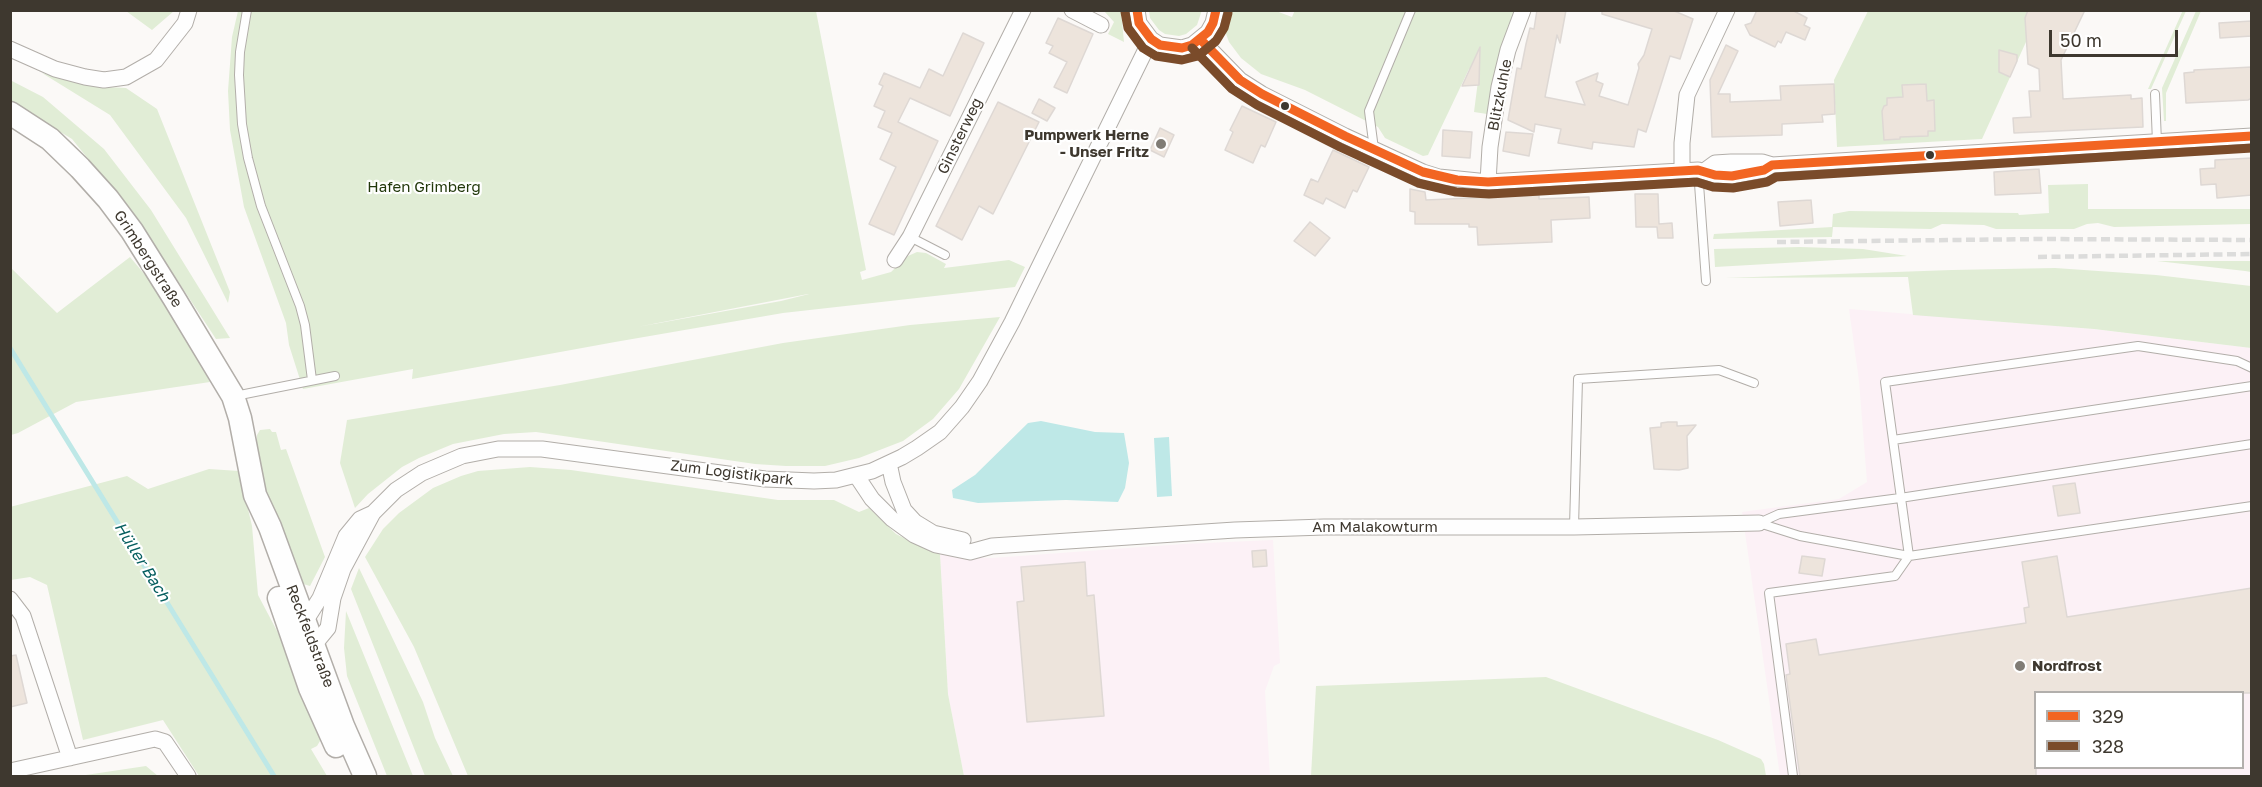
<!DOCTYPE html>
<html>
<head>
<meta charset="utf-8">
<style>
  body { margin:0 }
  #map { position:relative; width:2262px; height:787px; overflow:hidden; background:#fbf9f7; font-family:"Golos Text",sans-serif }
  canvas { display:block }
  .frame { position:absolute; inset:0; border:12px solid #3e382f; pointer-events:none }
  .legend { position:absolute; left:2034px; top:691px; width:210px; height:78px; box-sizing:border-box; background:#fff; border:2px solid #b2afac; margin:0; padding:8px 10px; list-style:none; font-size:18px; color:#3e382f }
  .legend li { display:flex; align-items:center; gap:12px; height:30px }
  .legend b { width:30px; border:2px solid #b2afac }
  .scale { position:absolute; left:2049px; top:30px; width:129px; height:27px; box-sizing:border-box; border:3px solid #3e382f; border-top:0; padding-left:8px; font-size:18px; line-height:21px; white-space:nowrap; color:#3e382f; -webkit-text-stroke:4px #fff; paint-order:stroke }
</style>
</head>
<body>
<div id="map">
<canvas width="2262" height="787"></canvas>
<div class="frame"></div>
<ul class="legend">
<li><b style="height:8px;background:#f26522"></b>329</li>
<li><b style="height:8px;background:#7a4b2a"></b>328</li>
</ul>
<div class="scale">50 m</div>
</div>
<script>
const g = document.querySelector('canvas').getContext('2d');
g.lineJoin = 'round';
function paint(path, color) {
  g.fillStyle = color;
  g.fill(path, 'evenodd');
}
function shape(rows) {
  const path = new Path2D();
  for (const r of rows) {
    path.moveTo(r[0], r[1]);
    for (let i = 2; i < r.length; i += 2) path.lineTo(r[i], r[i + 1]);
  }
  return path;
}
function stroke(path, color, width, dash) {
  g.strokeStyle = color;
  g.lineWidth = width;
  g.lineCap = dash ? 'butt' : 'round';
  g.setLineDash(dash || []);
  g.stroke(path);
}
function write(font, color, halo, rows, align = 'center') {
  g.font = font + ' "Golos Text",sans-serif';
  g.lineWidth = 4.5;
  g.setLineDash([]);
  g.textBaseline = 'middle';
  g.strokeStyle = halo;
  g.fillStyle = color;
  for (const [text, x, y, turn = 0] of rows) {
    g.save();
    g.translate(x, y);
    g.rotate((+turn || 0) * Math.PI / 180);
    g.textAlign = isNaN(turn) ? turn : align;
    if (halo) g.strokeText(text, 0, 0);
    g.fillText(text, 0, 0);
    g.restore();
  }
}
const commercial = shape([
  [1849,309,2094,329,2251,348,2251,776,1780,776,1742,512,1839,499,1867,482,1859,381],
  [2036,692,2242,692,2242,768,2036,768],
  [1273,540,1280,663,1274,666,1265,691,1270,776,964,776,948,694,940,554,961,557,992,558,1183,544]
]);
const green = shape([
  [1202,10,1197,25,1186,34,1179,36,1165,34,1159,30,1150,18,1149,11],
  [1295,10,1516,11,1493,80,1487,114,1474,112,1479,73,1469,69,1428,155,1423,156,1385,138,1378,127,1305,90,1261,74,1241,58,1229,42,1225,31,1228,11,1276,11,1292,17],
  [2183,10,2186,11,2151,89,2148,89],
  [126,11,174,11,152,30],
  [238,11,816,11,866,270,860,272,862,280,891,272,908,256,917,252,926,253,946,264,944,268,1009,260,1025,267,1015,287,783,313,615,342,412,379,413,369,303,389,289,345,286,323,244,207,230,130,228,91,232,37],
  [809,294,781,301,637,327,808,294],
  [1104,11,1121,11,1124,42,1108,34,1114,22],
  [1868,11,2040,11,1982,139,1837,147,1834,80],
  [2196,11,2201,11,2166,93,2166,121,2164,121,2162,88],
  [42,73,90,86,126,88,157,109,230,292,228,303,186,218,110,115],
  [10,80,43,97,104,149,151,210,230,338,216,339,137,219,72,139,11,102],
  [2088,184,2088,209,2251,209,2251,224,2114,227,2098,223,2087,224,2074,229,1996,229,1984,225,1942,224,1931,229,1833,227,1832,237,1713,239,1714,234,1832,227,1833,214,1849,211,2018,213,2019,215,2049,213,2048,185],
  [1800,247,1863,249,1907,256,1715,267,1714,249],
  [130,257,167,301,210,382,76,402,18,433,11,435,10,267,57,313],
  [2157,261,2251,261,2251,272,2245,271],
  [2055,268,2156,275,2251,286,2251,348,2094,329,1913,315,1908,277,1725,278,1952,270],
  [1000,317,959,389,933,419,903,441,859,458,825,466,786,466,755,464,536,432,504,434,453,444,419,458,402,467,368,494,355,508,340,463,347,420,560,385,783,343,910,325],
  [270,429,272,432,276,432,281,450,286,449,325,557,310,586,300,583,263,488,256,451,257,435,260,430],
  [530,467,571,470,778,500,834,500,859,512,869,508,896,534,924,548,940,554,948,694,964,776,468,776,414,647,365,557,383,529,399,513,433,488,461,476,478,471],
  [209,469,239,471,252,526,258,595,285,646,323,736,317,746,311,749,327,776,199,776,163,720,83,740,47,585,30,577,11,580,10,507,127,476,148,489],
  [359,568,423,702,435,738,453,776,425,776,351,589],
  [346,611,413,776,387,776,347,676,344,648],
  [1546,677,1718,740,1761,759,1764,764,1766,776,1311,776,1316,686],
  [146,766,158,776,79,776]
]);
const water = shape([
  [1041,421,1095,432,1124,433,1129,463,1125,488,1118,502,1066,500,978,503,953,498,952,490,975,475,1028,423],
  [1169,437,1172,496,1157,497,1154,438]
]);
const stream = shape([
  [10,348,274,776]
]);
const building = shape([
  [1537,10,1566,10,1560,43,1557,35,1545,97,1585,105,1576,82,1598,73,1596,81,1603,84,1599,96,1628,105,1639,68,1638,64,1644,55,1652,29,1602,14,1602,10,1672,10,1693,19,1680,59,1670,56,1646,132,1638,129,1634,147,1593,142,1592,149,1558,143,1561,129,1535,124,1534,132,1508,120,1517,68,1521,69,1526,44,1530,28,1534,29,1537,10],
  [1757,10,1792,10,1807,18,1804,25,1810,28,1805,40,1786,32,1781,43,1778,41,1775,47,1750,35,1745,25,1751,23,1757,10],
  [2028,10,2085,10,2061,60,2063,99,2131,95,2131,99,2142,98,2143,127,2014,133,2013,118,2031,117,2029,91,2040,91,2039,69,2028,64,2025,18,2028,10],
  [1058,18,1093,34,1067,93,1054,87,1067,62,1049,53,1053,46,1046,43,1058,18],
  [2252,21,2252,36,2220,38,2219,23,2252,21],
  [963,33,984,43,950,116,910,98,898,122,938,141,894,235,869,224,896,167,880,159,892,133,878,127,885,111,874,106,883,86,879,84,884,73,920,88,929,69,943,76,963,33],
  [1726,45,1738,51,1718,94,1730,94,1730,102,1781,100,1780,86,1834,84,1835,114,1822,115,1823,122,1782,124,1782,135,1712,137,1710,80,1726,45],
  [1480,48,1479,85,1462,86,1480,47,1480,48],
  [1999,50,2017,55,2017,61,2010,77,1999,72,1999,50],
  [2252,67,2252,98,2248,100,2186,103,2184,73,2194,72,2194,70,2252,67],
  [1926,84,1927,101,1934,100,1935,131,1928,131,1928,136,1900,137,1900,139,1884,140,1882,111,1884,106,1887,105,1887,98,1903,97,1902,85,1926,84],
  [1039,99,1055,108,1047,121,1032,113,1039,99],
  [998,102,1039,122,993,214,979,206,962,240,936,226,998,102],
  [1242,106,1276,122,1265,147,1261,145,1253,163,1225,150,1233,132,1230,130,1242,106],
  [1160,128,1174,135,1164,157,1150,150,1160,128],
  [1443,130,1472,132,1470,158,1442,156,1443,130],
  [1506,132,1533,134,1529,156,1503,151,1506,132],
  [1333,150,1369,167,1357,192,1353,190,1345,208,1326,198,1323,204,1304,195,1311,179,1318,182,1333,150],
  [2252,158,2252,195,2217,198,2216,184,2201,185,2200,169,2215,168,2215,160,2252,158],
  [2039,169,2041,193,1995,195,1994,172,2039,169],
  [1410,189,1425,192,1426,200,1539,195,1539,199,1589,197,1590,218,1551,220,1552,242,1478,245,1477,227,1469,227,1469,224,1415,224,1415,212,1410,211,1410,189],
  [1635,194,1658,194,1659,224,1672,223,1673,238,1658,238,1657,227,1636,227,1635,194],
  [1811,200,1813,223,1780,226,1778,202,1811,200],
  [1310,222,1330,238,1315,256,1294,241,1310,222],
  [1668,422,1677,422,1677,426,1696,425,1687,436,1688,468,1679,470,1654,469,1650,428,1661,427,1661,423,1668,422],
  [2075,483,2080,513,2058,516,2053,486,2075,483],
  [1266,550,1267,566,1253,567,1252,551,1266,550],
  [1802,556,1825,559,1822,576,1799,573,1802,556],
  [2057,556,2067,617,2252,588,2252,693,2036,693,2036,777,1800,777,1786,675,1790,674,1786,644,1816,639,1819,655,2026,623,2024,608,2029,607,2022,562,2057,556],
  [1085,562,1087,596,1094,595,1104,716,1027,722,1017,602,1024,601,1021,567,1085,562],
  [16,655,27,703,10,707,10,656,16,655]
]);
const lane = shape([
  [247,10,240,52,239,75,242,124,248,158,261,206,300,306,305,325,312,380],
  [2155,94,2157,142],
  [1374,149,1369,111,1411,10],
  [1698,170,1706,281],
  [910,237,945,255],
  [235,396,335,376],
  [1893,440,1885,382,2138,346,2237,361,2252,368],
  [1759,523,1800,536,1909,556,2252,506],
  [1759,523,1779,514,1900,498,2252,444],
  [1574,527,1578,379,1719,370,1754,383],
  [1793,776,1769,593,1895,576,1909,556,1893,440,2252,386]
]);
const street = shape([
  [1072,10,1101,25],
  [1137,10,1139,23,1151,39,1160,45,1182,48,1192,45,1208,32,1213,23,1216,10],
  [1201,40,1240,80,1262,94,1345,136,1423,172,1439,177,1488,182,1698,170,1715,175,1732,176,1764,170,1772,165],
  [10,49,55,69,85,77,104,80,126,77,156,60,185,23,189,10],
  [1682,170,1682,143,1687,95,1727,10],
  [1704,171,1715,163,1731,162,1762,162,1772,165,2252,136],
  [1488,182,1490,147,1499,87,1508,50,1523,10],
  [895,260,910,237,1023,10],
  [889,463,893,482,904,510,915,522,933,533,963,540],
  [856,475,872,499,892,519,914,535,936,545,970,552,992,546,1235,530,1324,527,1574,527,1759,523],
  [10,599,23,616,70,758],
  [301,628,320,598,346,536,360,519,373,513,396,490,422,473,462,456,498,449,542,449,765,479,814,481,836,480,872,471,902,457,917,448,940,432,962,407,980,381,1012,322,1151,39],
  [308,648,314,645,328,628,333,598,343,569,373,513],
  [10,771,155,739,165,742,188,776]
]);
const secondary = shape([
  [10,113,50,139,80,168,108,199,132,231,174,298,233,396,240,418,255,495,270,527,343,726,365,776],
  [279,598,310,688,336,746]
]);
const rail = shape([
  [1777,242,2040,239,2252,240],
  [2038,257,2252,254]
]);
const bus1 = shape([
  [1137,10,1139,23,1151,39,1160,45,1182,48,1192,45,1208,32,1213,23,1216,10],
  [1201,40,1240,80,1262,94,1345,136,1423,172,1457,180,1488,182,1698,170,1715,175,1732,176,1764,170,1772,165,2252,136]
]);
const bus2 = shape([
  [1125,12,1128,28,1143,48,1156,56,1182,60,1198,56,1216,41,1224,28,1228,13],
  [1192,48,1232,89,1257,105,1340,147,1418,183,1456,192,1489,194,1697,182,1713,187,1733,188,1767,182,1776,177,2252,148]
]);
const markers = [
  [1285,106,5,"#3e382f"],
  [1161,144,6,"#807c75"],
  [1930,155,5,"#3e382f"],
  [2020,666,6,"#807c75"]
];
const streetNames = [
  ["Blitzkuhle",1500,95,-79],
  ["Ginsterweg",960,136,-64],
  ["Grimbergstraße",148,259,57],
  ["Zum Logistikpark",732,473,7],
  ["Am Malakowturm",1375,527],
  ["Reckfeldstraße",310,636,69]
];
const poiNames = [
  ["Pumpwerk Herne",1149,135],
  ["- Unser Fritz",1149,152],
  ["Nordfrost",2032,666,"left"]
];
const parkNames = [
  ["Hafen Grimberg",424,187]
];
const waterNames = [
  ["Hüller Bach",142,562,58]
];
paint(commercial, '#fcf1f6');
paint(green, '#e1edd6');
paint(water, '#bee8e7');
stroke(stream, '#bee8e7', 5);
paint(building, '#ede4dc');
stroke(building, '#ded8d4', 1.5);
stroke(lane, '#b2aea9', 10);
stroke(street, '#b2aea9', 17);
stroke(secondary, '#b2aea9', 25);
stroke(lane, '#fefefe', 8);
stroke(street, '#fefefe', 15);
stroke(secondary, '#fefefe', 22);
stroke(rail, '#dcdcdb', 4.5, [9, 4.5]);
stroke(bus1, '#f26522', 9);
stroke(bus2, '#7a4b2a', 9);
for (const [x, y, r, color] of markers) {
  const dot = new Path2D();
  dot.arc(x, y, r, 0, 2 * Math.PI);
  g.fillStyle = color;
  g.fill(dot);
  stroke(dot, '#fff', 2);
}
write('15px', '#3e382f', '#fff', streetNames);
write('bold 15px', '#3e382f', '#fff', poiNames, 'right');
write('15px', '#22380b', '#fff', parkNames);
write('italic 16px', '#075f60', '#fff', waterNames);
</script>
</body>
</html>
